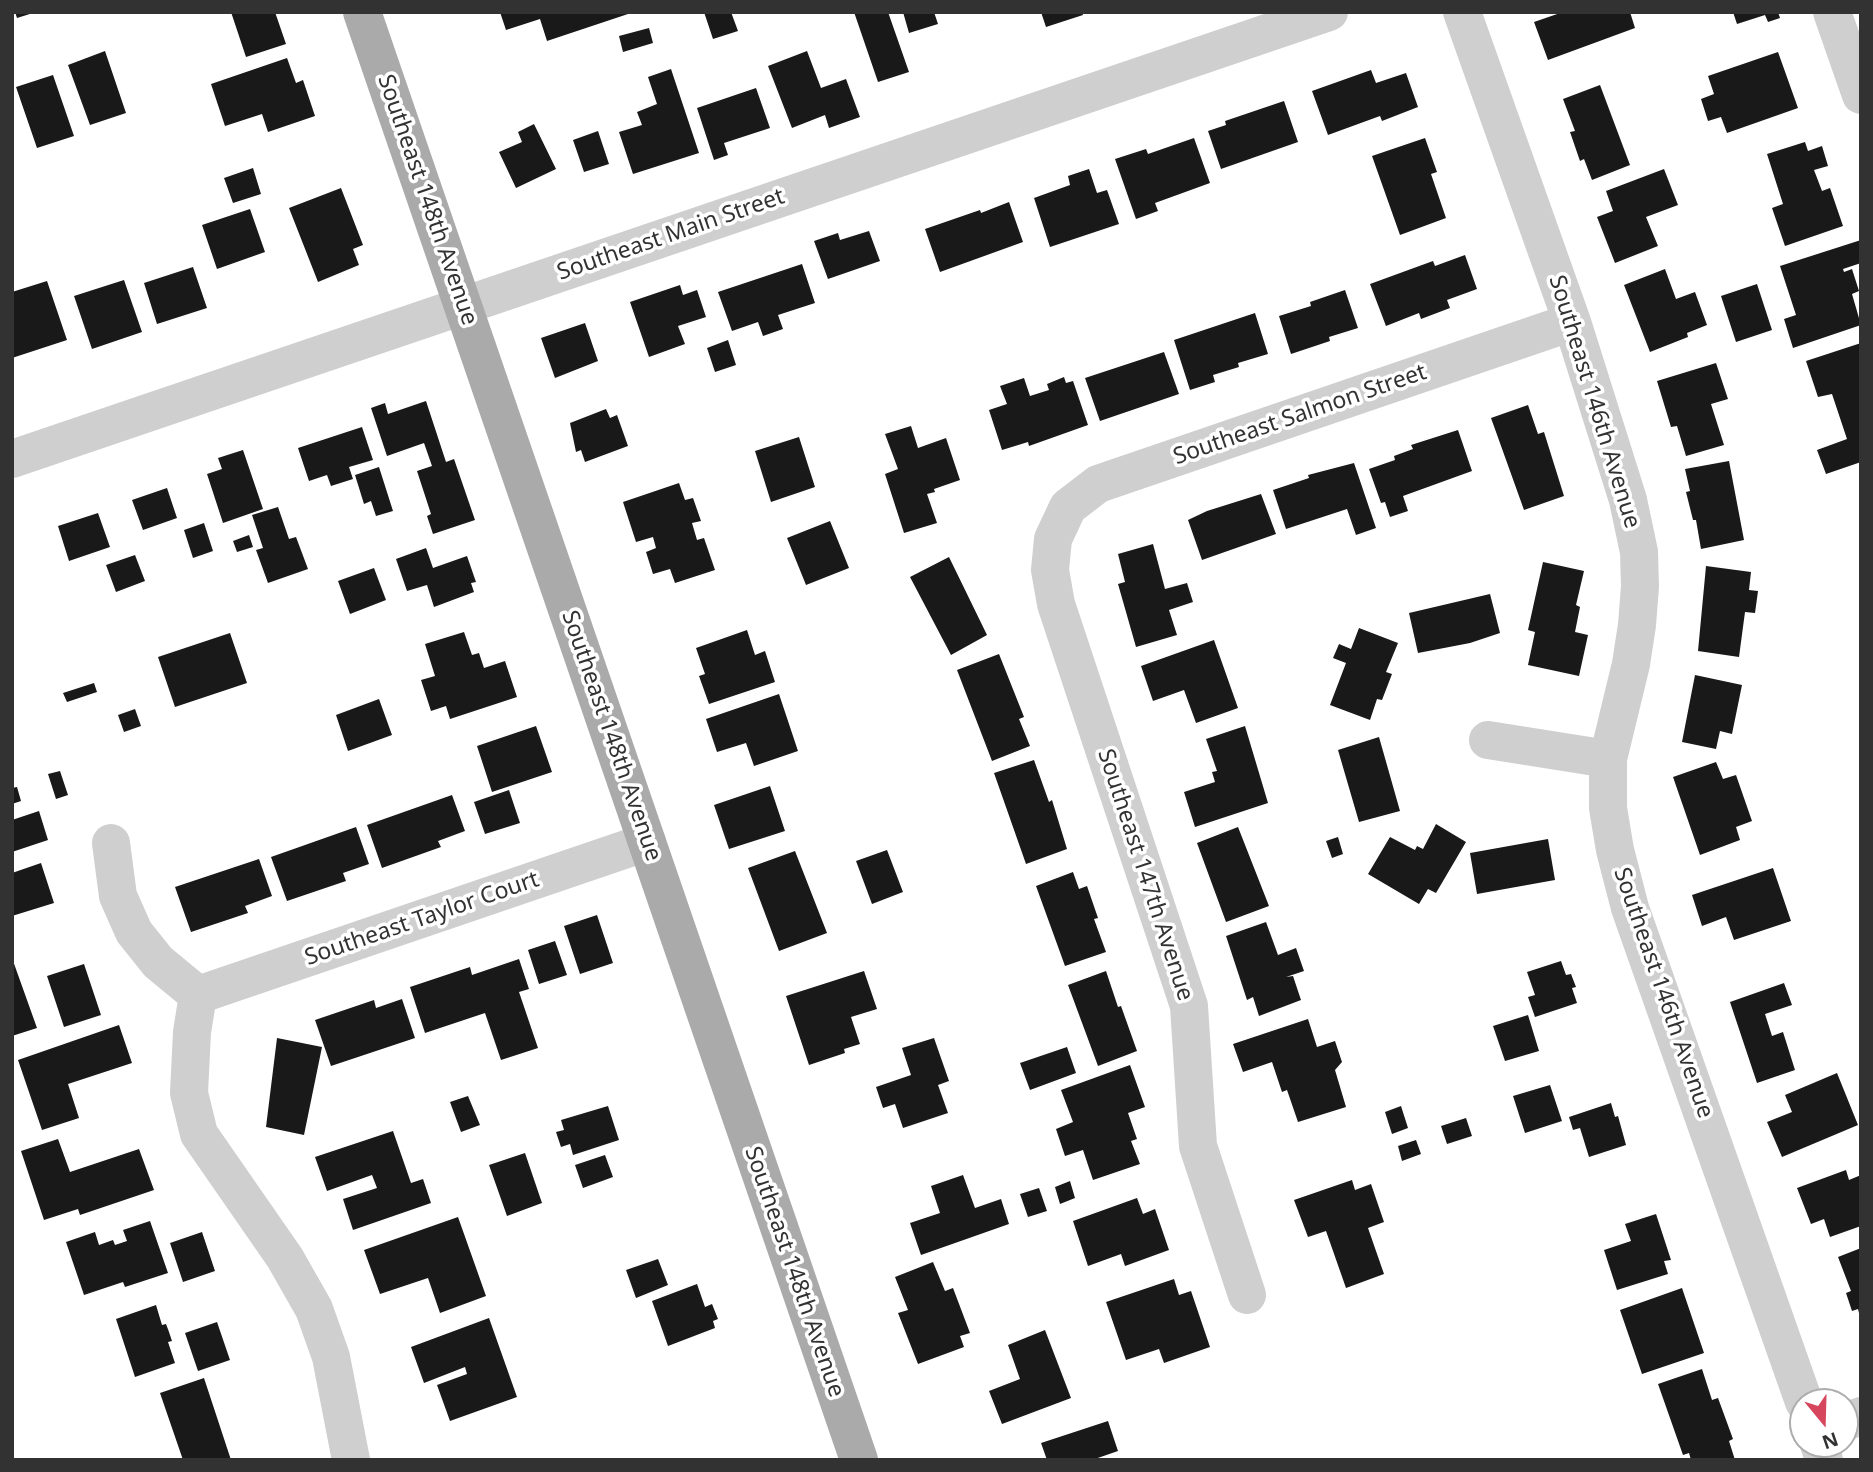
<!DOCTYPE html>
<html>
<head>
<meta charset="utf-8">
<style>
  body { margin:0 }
  #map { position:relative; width:1873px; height:1472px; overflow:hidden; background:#fff; font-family:"Noto Sans",sans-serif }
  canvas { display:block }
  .frame { position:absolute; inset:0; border:14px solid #323232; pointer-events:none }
  .north { position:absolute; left:1789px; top:1388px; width:70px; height:70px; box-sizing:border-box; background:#fff; border:2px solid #adadad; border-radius:50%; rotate:161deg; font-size:19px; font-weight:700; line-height:28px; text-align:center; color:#323232 }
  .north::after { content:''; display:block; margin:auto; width:24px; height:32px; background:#d6475e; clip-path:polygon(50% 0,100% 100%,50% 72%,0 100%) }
</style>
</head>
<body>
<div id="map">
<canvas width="1873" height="1472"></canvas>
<div class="frame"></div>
<div class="north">N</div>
</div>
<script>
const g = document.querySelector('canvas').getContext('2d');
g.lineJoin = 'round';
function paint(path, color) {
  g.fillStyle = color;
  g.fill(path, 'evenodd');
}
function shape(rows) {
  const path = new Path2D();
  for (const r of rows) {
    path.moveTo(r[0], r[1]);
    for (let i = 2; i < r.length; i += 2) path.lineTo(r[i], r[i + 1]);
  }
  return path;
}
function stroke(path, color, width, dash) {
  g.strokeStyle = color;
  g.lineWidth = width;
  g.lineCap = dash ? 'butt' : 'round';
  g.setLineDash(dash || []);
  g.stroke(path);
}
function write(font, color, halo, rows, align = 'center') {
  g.font = font + ' "Noto Sans",sans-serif';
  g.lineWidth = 7;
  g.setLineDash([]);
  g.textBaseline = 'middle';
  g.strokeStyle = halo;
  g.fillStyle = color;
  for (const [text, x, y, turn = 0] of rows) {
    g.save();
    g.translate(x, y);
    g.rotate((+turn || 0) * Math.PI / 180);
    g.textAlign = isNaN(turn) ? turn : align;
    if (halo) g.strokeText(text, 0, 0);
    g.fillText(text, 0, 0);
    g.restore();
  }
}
const building = shape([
  [15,12,33,12,33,13,17,18],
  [231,12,275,12,286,44,246,57],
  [500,12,631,12,631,13,547,41,540,19,506,30],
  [704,12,731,12,738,31,713,39],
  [854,12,888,12,909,72,878,82],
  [903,12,934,12,938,24,909,33],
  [1041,12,1082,12,1083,15,1046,27],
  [1563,12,1630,12,1635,28,1548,60,1534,22],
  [1733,12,1778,12,1780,18,1768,22,1765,15,1737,24],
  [649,28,653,43,623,52,619,36],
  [105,51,126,113,90,125,68,65],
  [807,51,821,88,846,79,860,117,829,128,825,115,792,128,768,66],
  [1778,52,1798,108,1727,133,1721,117,1708,121,1701,99,1714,94,1708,76],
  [287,58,296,83,303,80,315,116,268,132,262,114,225,126,211,84],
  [671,69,699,153,633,174,619,132,642,125,637,112,657,104,648,77],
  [1371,70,1376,83,1406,73,1418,107,1382,121,1380,116,1328,135,1312,91],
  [53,75,74,136,37,148,16,87],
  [1600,85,1630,165,1592,180,1584,159,1580,161,1570,132,1575,131,1563,99],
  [756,88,770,128,724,143,728,155,714,160,697,108],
  [1284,101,1298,142,1221,169,1208,131,1226,125,1225,121],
  [534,124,556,169,516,188,499,152,522,142,518,132],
  [598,131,609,164,584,172,573,140],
  [1194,138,1210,183,1155,203,1158,211,1136,219,1115,159,1146,149,1148,154],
  [1425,138,1437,172,1431,174,1446,218,1400,235,1372,156],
  [1805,142,1808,151,1822,146,1828,166,1814,170,1822,191,1830,188,1843,226,1785,246,1772,208,1783,204,1767,154],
  [253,168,261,194,233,203,224,178],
  [1089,169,1097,193,1107,190,1119,224,1050,247,1034,198,1070,185,1068,176],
  [1664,169,1678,205,1646,217,1658,246,1615,263,1597,217,1613,211,1606,191],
  [341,188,363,245,353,249,359,265,318,282,289,208],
  [1009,202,1023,242,940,272,925,229,980,210,981,213],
  [250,209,265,252,217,269,202,225],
  [869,231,880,261,828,279,814,241,838,233,840,240],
  [1861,240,1861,263,1843,269,1844,272,1852,269,1859,291,1852,294,1861,325,1793,348,1784,319,1796,315,1780,266],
  [1465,255,1477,289,1447,300,1450,308,1421,319,1419,313,1386,326,1370,284,1433,261,1435,266],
  [802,264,815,303,778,315,783,329,763,336,758,322,732,331,718,292],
  [193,267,207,308,157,324,144,283],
  [1665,269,1676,299,1695,292,1707,325,1687,333,1688,337,1650,352,1624,285],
  [124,280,142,332,92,349,74,296],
  [47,281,67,340,12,358,12,292],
  [1757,284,1772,330,1736,342,1721,296],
  [680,285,683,295,697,290,706,317,678,326,685,344,649,357,630,302],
  [1345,290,1358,328,1329,337,1330,341,1291,354,1279,316,1311,306,1310,302],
  [1255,313,1268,354,1238,363,1239,367,1213,375,1215,382,1190,390,1174,340],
  [585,323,598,361,555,378,541,338],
  [728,340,736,365,715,372,707,348],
  [1861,343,1861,462,1826,474,1817,450,1847,439,1832,394,1818,397,1806,361],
  [1164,352,1179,394,1100,421,1085,378],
  [1716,363,1728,399,1711,404,1724,445,1686,456,1677,426,1671,427,1657,381],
  [1064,377,1066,383,1073,381,1088,425,1029,446,1028,442,1002,450,989,410,1007,404,1000,386,1024,378,1030,396,1049,390,1047,384],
  [426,401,446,462,454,459,475,520,433,534,427,516,431,514,417,471,432,466,424,443,387,456,371,408,385,403,388,414],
  [1528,405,1538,434,1544,432,1564,496,1524,510,1491,418],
  [606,409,610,418,617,415,628,446,585,462,581,450,576,452,570,423],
  [911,426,918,448,946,438,960,480,934,489,935,492,927,494,937,523,904,533,885,474,898,469,885,434],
  [362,427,373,460,349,467,353,479,331,486,327,475,309,481,298,448],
  [1458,430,1472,471,1403,496,1408,511,1390,517,1385,502,1381,503,1369,469,1395,460,1394,456,1413,449,1411,445],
  [799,437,815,487,771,502,755,451],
  [243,450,263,509,223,523,207,474,222,469,218,458],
  [1729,461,1744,540,1701,549,1696,520,1693,520,1686,492,1690,491,1685,469],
  [1354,463,1376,528,1356,535,1347,509,1286,529,1273,490,1309,478,1308,475],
  [379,467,393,511,376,516,371,501,364,504,355,475],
  [679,483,685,500,693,498,701,521,692,523,697,540,704,538,715,570,675,583,670,569,653,574,646,552,656,548,653,537,636,542,623,502],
  [167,488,177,518,143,530,132,500],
  [1261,494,1276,534,1202,560,1188,520,1207,511],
  [278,507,289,539,296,537,308,569,268,583,256,550,263,548,252,515],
  [98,513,110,547,69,561,58,526],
  [830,521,849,568,806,585,787,538],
  [204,523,213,551,193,558,184,530],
  [249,535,253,547,237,552,233,541],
  [1153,544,1165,589,1187,583,1193,602,1169,610,1177,635,1136,647,1118,584,1125,582,1118,554],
  [426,548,433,568,467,556,476,582,471,583,474,592,434,607,427,585,407,591,396,559],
  [135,555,145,581,116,592,106,565],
  [949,557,987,635,951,655,910,577],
  [1543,562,1584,571,1576,605,1580,607,1575,632,1588,635,1579,676,1528,665,1535,632,1528,630],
  [1706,566,1751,572,1749,590,1758,591,1755,613,1745,612,1739,657,1698,651],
  [374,568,386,600,350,614,338,581],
  [1490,594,1500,633,1470,643,1418,653,1409,613],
  [1359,628,1398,643,1386,672,1392,674,1382,700,1377,699,1370,720,1330,705,1346,663,1333,658,1339,644,1351,649],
  [747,630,755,655,765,651,775,682,709,704,699,676,705,674,696,648],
  [464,632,472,655,479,653,484,668,505,661,517,697,450,719,446,706,431,711,421,680,435,676,425,644],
  [230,633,247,683,175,707,158,657],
  [1214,640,1238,708,1196,723,1184,690,1153,701,1141,666],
  [999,654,1024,717,1019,719,1030,746,992,761,957,670],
  [1695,675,1742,685,1732,734,1720,731,1716,749,1682,742],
  [94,683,97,692,67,702,63,693],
  [779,694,798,751,754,766,746,743,717,752,706,719],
  [379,699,392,735,348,751,336,715],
  [135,709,141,726,124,732,118,715],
  [536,726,552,772,492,792,477,746],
  [1245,726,1268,803,1195,827,1184,792,1215,782,1212,772,1217,771,1206,739],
  [1379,737,1400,811,1359,822,1338,750],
  [1034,760,1049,802,1052,800,1067,849,1026,864,994,773],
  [1716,762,1723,779,1736,775,1752,821,1736,827,1740,840,1700,855,1673,777],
  [60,771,68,795,56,799,48,774],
  [770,786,785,831,729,849,714,805],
  [17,787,21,801,12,804,12,788],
  [509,790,520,823,485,834,474,802],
  [452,795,465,831,438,841,441,847,382,868,367,825],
  [39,811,48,840,12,852,12,820],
  [1436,824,1466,842,1436,893,1428,889,1419,904,1368,874,1390,837,1415,850,1417,846,1423,849],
  [356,827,369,864,343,873,346,881,287,901,271,857],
  [1238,827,1269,906,1226,922,1197,843],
  [1338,837,1343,854,1332,858,1326,841],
  [1548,839,1555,880,1477,894,1470,853],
  [887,850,903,892,872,904,856,861],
  [795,851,827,933,779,951,748,868],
  [259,859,272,896,245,906,248,913,191,932,175,887],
  [41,863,54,903,12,916,12,873],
  [1773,868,1791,921,1734,940,1726,917,1702,926,1692,895],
  [1073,872,1079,889,1087,886,1098,918,1094,919,1106,952,1065,966,1036,886],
  [597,915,613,963,580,974,564,926],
  [1266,922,1278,955,1296,948,1304,971,1286,977,1293,976,1301,1000,1259,1016,1253,997,1247,1000,1226,936],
  [555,941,567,975,539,984,528,950],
  [12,958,37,1028,12,1036],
  [519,959,529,989,519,992,538,1048,501,1060,485,1013,425,1033,410,987,470,967,472,975],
  [1561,961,1566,975,1571,974,1576,987,1572,988,1577,1003,1535,1017,1528,997,1535,995,1527,972],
  [84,964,101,1015,64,1027,47,976],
  [864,971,877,1009,851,1017,860,1044,844,1049,845,1053,809,1065,786,996],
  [1106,971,1118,1007,1121,1006,1137,1051,1098,1066,1068,985],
  [1784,983,1792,1005,1765,1014,1772,1036,1783,1032,1795,1070,1757,1083,1730,1002],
  [402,999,415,1038,331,1066,315,1020,374,1000,376,1008],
  [1528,1015,1539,1051,1505,1061,1493,1026],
  [1308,1019,1317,1047,1335,1041,1342,1062,1335,1070,1346,1107,1298,1122,1287,1090,1282,1092,1272,1062,1243,1072,1233,1044],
  [119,1025,132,1063,68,1084,79,1118,42,1130,18,1060],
  [277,1038,322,1047,304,1135,266,1127],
  [934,1038,949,1081,938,1085,948,1113,903,1128,895,1104,883,1108,876,1087,911,1075,902,1048],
  [1067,1047,1076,1073,1030,1090,1020,1063],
  [1130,1065,1145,1107,1128,1113,1137,1139,1131,1141,1140,1164,1093,1180,1083,1150,1065,1156,1056,1129,1073,1122,1061,1090],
  [1837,1073,1858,1125,1782,1157,1767,1122,1792,1112,1785,1095],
  [1550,1085,1562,1121,1525,1133,1513,1096],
  [468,1096,480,1125,461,1132,450,1102],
  [1611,1103,1615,1117,1618,1116,1626,1145,1589,1157,1580,1128,1573,1130,1569,1117],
  [608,1106,619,1140,573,1155,570,1144,561,1147,556,1132,564,1130,561,1120],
  [1401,1106,1408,1128,1392,1134,1385,1112],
  [1466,1118,1472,1136,1447,1144,1441,1126],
  [393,1131,411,1183,423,1179,431,1203,353,1230,343,1199,377,1188,372,1175,327,1191,315,1157],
  [58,1139,70,1172,139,1149,154,1190,80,1215,78,1209,44,1220,21,1151],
  [1416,1140,1421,1154,1402,1161,1398,1146],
  [525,1153,542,1203,507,1216,489,1165],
  [605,1155,613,1177,583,1188,575,1165],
  [1846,1170,1849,1180,1861,1175,1861,1226,1830,1237,1824,1219,1811,1224,1797,1188],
  [963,1175,975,1208,1001,1199,1009,1224,921,1255,910,1223,940,1213,931,1186],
  [1352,1180,1355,1190,1371,1184,1384,1222,1368,1228,1384,1274,1346,1288,1326,1231,1308,1237,1294,1200],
  [1070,1181,1075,1198,1060,1204,1055,1187],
  [1039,1188,1047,1211,1028,1217,1020,1194],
  [1137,1198,1143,1214,1155,1209,1169,1250,1125,1266,1121,1254,1088,1266,1073,1221],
  [1656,1214,1671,1260,1664,1261,1668,1274,1617,1290,1604,1250,1631,1241,1625,1224],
  [458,1217,486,1296,440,1313,428,1278,380,1294,364,1250],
  [150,1221,168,1273,125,1287,123,1282,84,1295,66,1242,95,1232,99,1245,113,1240,115,1245,127,1241,123,1230],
  [202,1232,215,1271,183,1282,170,1243],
  [1861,1248,1861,1317,1860,1317,1858,1309,1852,1311,1846,1293,1851,1291,1838,1257],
  [658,1259,668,1285,636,1298,626,1270],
  [933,1262,945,1291,953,1288,970,1333,960,1336,964,1347,918,1364,898,1313,908,1310,895,1277],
  [1174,1279,1179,1295,1191,1291,1210,1347,1164,1363,1159,1349,1126,1360,1106,1302],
  [697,1284,705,1307,712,1304,718,1319,713,1321,715,1328,668,1346,652,1301],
  [1682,1288,1704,1353,1642,1374,1620,1310],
  [156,1305,162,1325,166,1324,169,1332,172,1341,168,1342,175,1363,135,1377,116,1319],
  [489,1318,517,1397,450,1421,437,1385,467,1374,465,1367,424,1383,411,1347],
  [217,1322,230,1360,198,1371,185,1333],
  [1045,1330,1071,1398,1002,1424,989,1391,1020,1379,1008,1345],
  [1702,1369,1712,1400,1718,1398,1733,1439,1729,1441,1735,1460,1691,1460,1689,1453,1683,1455,1658,1384],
  [204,1378,231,1460,183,1460,160,1393],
  [1108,1421,1118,1451,1092,1460,1047,1460,1041,1443]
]);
const minor = shape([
  [1462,12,1572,322,1628,500,1639,552,1640,586,1637,625,1631,664,1608,759,1608,808,1615,850,1630,908,1804,1402],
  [1832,12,1861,95],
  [12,459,1329,12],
  [1488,740,1608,759],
  [111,843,118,896,134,932,158,962,198,995],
  [198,995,192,1032,189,1093,199,1134,285,1258,314,1309,331,1357,351,1460],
  [198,995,647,842],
  [1247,1295,1198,1146,1189,1006,1056,604,1050,570,1053,539,1068,507,1098,484,1572,322],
  [1845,1422,1861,1416],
  [1819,1444,1824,1460]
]);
const major = shape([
  [362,12,859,1460]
]);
const streetNames = [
  ["Southeast 148th Avenue",427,200,71],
  ["Southeast Main Street",671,235,-19],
  ["Southeast 146th Avenue",1594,402,73],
  ["Southeast Salmon Street",1300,415,-19],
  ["Southeast 148th Avenue",611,736,71],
  ["Southeast 147th Avenue",1145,875,72],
  ["Southeast Taylor Court",422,919,-19],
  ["Southeast 146th Avenue",1663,993,71],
  ["Southeast 148th Avenue",794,1272,71]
];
paint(building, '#191919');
stroke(minor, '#cfcfcf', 38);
stroke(major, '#aaa', 38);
write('23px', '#323232', '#fff', streetNames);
</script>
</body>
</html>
